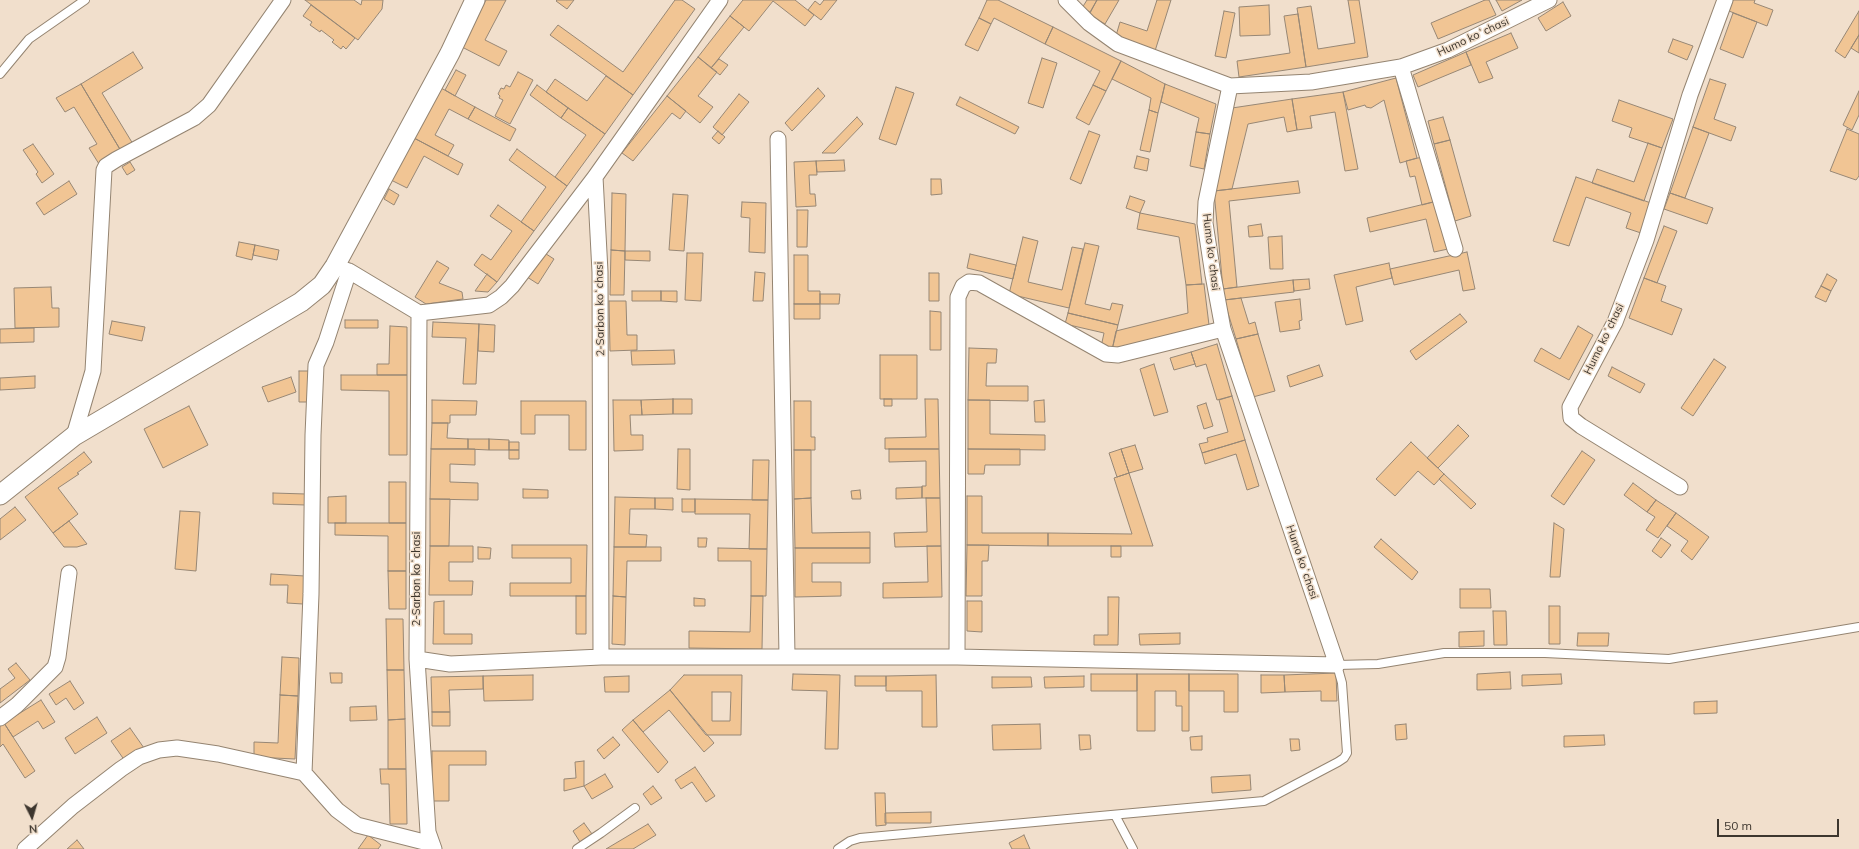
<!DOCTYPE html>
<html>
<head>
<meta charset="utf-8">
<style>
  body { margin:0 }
  #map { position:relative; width:1859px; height:849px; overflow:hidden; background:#f1dfcc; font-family:Mulish,sans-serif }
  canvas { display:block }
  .north { position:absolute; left:12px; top:797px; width:40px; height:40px; -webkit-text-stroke:3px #f1dfcc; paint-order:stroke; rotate:175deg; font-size:11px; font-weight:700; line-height:16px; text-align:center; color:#3d362e }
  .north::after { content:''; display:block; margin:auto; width:14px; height:18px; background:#3d362e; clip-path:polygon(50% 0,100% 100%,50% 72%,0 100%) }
  .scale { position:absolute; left:1717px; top:819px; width:122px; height:18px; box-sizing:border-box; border:2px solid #3d362e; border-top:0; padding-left:5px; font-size:12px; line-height:14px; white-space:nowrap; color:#3d362e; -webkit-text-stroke:3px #f1dfcc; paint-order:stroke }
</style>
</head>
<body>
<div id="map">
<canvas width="1859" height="849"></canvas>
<div class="north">N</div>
<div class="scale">50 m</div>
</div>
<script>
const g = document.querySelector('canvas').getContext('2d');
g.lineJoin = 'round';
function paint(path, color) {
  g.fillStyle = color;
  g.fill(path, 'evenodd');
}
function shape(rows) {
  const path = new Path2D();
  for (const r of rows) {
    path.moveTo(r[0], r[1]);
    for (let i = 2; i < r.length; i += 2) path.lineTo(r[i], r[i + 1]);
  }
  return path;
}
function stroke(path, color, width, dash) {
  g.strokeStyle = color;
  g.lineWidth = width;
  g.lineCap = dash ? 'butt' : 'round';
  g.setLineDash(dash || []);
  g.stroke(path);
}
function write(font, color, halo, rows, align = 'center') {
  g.font = font + ' Mulish,sans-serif';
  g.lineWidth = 3;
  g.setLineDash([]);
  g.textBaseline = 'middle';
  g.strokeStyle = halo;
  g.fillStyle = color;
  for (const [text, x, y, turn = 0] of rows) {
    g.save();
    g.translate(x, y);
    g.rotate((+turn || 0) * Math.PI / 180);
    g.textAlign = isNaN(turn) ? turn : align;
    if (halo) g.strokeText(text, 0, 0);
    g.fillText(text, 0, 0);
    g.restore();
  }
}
const building = shape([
  [305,0,354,0,361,5,362,0,383,0,382,9,358,40,305,0],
  [486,0,506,0,485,40,507,51,499,66,462,47,486,0],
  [557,0,574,0,567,9,556,1,557,0],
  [675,0,682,0,695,9,633,95,550,35,558,25,623,72,675,0],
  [743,0,795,0,814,15,805,26,773,1,749,31,730,16,743,0],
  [824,0,837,0,821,20,808,10,815,1,820,5,824,0],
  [987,0,998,0,1053,27,1045,44,994,18,991,24,979,18,987,0],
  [1087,0,1097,0,1090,12,1082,8,1087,0],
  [1097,0,1119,0,1105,24,1089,15,1097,0],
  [1157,0,1171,0,1155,51,1115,39,1120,22,1147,31,1157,0],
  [1348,0,1359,0,1368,57,1306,67,1297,8,1311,6,1318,49,1355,43,1348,0],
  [1485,0,1489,0,1496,15,1438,39,1431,23,1485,0],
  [1496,0,1522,0,1502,11,1496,0],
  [1733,0,1755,0,1754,3,1773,10,1767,26,1729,11,1733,0],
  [1563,2,1571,16,1546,31,1538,18,1563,2],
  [311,5,355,38,346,49,343,46,341,49,332,42,334,40,321,30,320,32,310,25,312,22,303,16,311,5],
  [1269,5,1270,35,1240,36,1239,7,1269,5],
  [1224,11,1235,13,1226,58,1215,56,1224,11],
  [1859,11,1859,35,1845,58,1835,51,1859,11],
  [1733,13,1757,22,1743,58,1720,49,1733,13],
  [1298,14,1306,67,1239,77,1237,61,1290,53,1284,16,1298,14],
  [730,16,744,27,711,68,698,57,730,16],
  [979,18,991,24,978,51,965,45,979,18],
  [1053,27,1121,61,1106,91,1093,85,1100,71,1045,44,1053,27],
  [1511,33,1518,48,1486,62,1493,78,1479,83,1466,52,1511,33],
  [1859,35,1859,53,1851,48,1859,35],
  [1673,39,1693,46,1687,60,1668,52,1673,39],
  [133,52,143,68,102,93,133,144,121,151,81,84,133,52],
  [1466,52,1471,65,1418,87,1413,75,1466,52],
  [698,57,717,72,698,96,713,107,700,123,667,96,698,57],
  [1042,58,1057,63,1043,108,1028,103,1042,58],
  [719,59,728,65,720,75,711,68,719,59],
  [1121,61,1165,84,1158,113,1149,110,1151,98,1112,79,1121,61],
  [456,70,466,75,455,96,445,90,456,70],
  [518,72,533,80,510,124,495,116,503,100,499,98,500,96,498,94,501,88,504,89,506,85,510,87,518,72],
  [606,76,633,95,605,134,546,92,555,79,587,101,606,76],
  [1396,78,1417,158,1400,163,1384,100,1371,108,1366,107,1365,105,1348,110,1343,92,1396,78],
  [1710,79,1726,84,1714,119,1736,127,1731,141,1693,127,1710,79],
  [81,84,121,151,99,164,89,148,97,144,74,107,65,112,56,98,81,84],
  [1165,84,1216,104,1210,134,1196,132,1199,118,1161,102,1165,84],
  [537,85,568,108,561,118,530,95,537,85],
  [1093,85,1106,91,1089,125,1076,118,1093,85],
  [896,87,914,93,896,145,879,139,896,87],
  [441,88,475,107,468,119,449,109,435,135,454,145,448,156,414,138,441,88],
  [818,88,825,96,792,131,785,123,818,88],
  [1859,91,1859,115,1852,130,1843,125,1859,91],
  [1343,92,1358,169,1345,171,1335,112,1310,116,1312,128,1297,130,1292,99,1343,92],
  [739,94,749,102,722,135,713,127,739,94],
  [667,96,686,111,680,119,672,113,633,161,622,153,667,96],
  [960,97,1019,127,1015,134,956,105,960,97],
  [1292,99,1297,130,1287,132,1284,117,1248,124,1232,189,1214,191,1232,108,1292,99],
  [1619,100,1673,119,1662,148,1629,137,1632,128,1612,121,1619,100],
  [475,107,516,129,510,141,468,119,475,107],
  [568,108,605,134,567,186,555,177,586,135,561,118,568,108],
  [1149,110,1158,113,1150,152,1140,150,1149,110],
  [857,117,863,124,835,153,822,153,857,117],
  [1443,117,1450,140,1434,144,1428,121,1443,117],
  [1693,127,1709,133,1685,198,1670,193,1693,127],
  [1847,129,1859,134,1859,176,1856,180,1830,171,1847,129],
  [718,131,725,137,719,144,712,138,718,131],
  [1089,131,1100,135,1081,184,1070,179,1089,131],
  [1196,132,1210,134,1204,169,1190,166,1196,132],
  [414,138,463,164,458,175,424,156,407,188,391,180,414,138],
  [1450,140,1471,216,1455,221,1434,144,1450,140],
  [1648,143,1662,148,1644,201,1592,183,1597,169,1634,182,1648,143],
  [33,144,54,174,42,183,36,174,38,172,23,150,33,144],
  [517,149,567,186,534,231,521,222,546,187,509,160,517,149],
  [1137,156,1149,159,1147,171,1134,168,1137,156],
  [1426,156,1437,201,1422,205,1415,176,1410,177,1406,161,1426,156],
  [844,160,845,171,817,172,816,161,844,160],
  [816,161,817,175,809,175,810,194,815,194,816,206,796,207,794,162,816,161],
  [130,162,135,170,127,175,122,167,130,162],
  [1576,177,1651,203,1641,233,1626,228,1631,213,1586,197,1569,246,1553,241,1576,177],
  [931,179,941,179,942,194,931,195,931,179],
  [69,181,77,194,44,215,36,203,69,181],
  [1298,181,1300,193,1229,201,1237,287,1223,289,1214,191,1298,181],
  [389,189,399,195,394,205,384,199,389,189],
  [612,193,626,194,625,251,611,250,612,193],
  [1670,193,1713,208,1707,224,1664,209,1670,193],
  [673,194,688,195,684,251,669,250,673,194],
  [1130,196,1145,201,1140,213,1126,208,1130,196],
  [1437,201,1448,249,1434,252,1426,219,1370,232,1367,218,1437,201],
  [742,202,766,203,765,253,749,252,750,218,741,217,742,202],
  [498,205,534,231,497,282,474,265,482,254,491,260,512,231,490,216,498,205],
  [797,210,808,210,807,247,797,247,797,210],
  [1140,213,1195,224,1202,284,1186,285,1179,237,1137,229,1140,213],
  [1261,224,1263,236,1249,237,1248,226,1261,224],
  [1664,226,1677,231,1657,283,1644,278,1664,226],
  [1282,236,1283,269,1270,269,1268,237,1282,236],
  [1023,237,1038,241,1028,282,1062,290,1072,247,1083,249,1069,308,1009,294,1023,237],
  [239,242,255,245,252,260,236,256,239,242],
  [1085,243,1099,246,1085,304,1110,310,1112,303,1123,305,1118,325,1068,313,1085,243],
  [255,245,279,250,277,260,253,255,255,245],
  [611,250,625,251,624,295,610,295,611,250],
  [625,251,650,251,650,261,625,260,625,251],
  [543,252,554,259,538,284,527,277,543,252],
  [1467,252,1475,289,1463,291,1459,270,1394,285,1390,269,1467,252],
  [687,253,703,253,701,301,685,300,687,253],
  [970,254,1016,265,1013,279,967,268,970,254],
  [794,255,808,255,808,291,820,291,820,304,794,304,794,255],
  [437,261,449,268,439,283,462,292,463,299,426,304,415,297,437,261],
  [1389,263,1392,278,1356,287,1363,321,1346,325,1334,275,1389,263],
  [755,272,765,273,763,301,753,301,755,272],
  [929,273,939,273,939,301,929,301,929,273],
  [487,274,497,282,488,292,475,291,487,274],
  [1827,274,1837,280,1831,291,1821,286,1827,274],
  [1644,278,1666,286,1661,301,1682,309,1672,335,1629,318,1644,278],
  [1309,279,1310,289,1294,291,1293,280,1309,279],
  [1293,280,1294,292,1224,300,1223,289,1293,280],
  [1204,284,1209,325,1112,350,1116,331,1188,313,1186,285,1204,284],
  [1821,286,1831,291,1826,302,1815,297,1821,286],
  [51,287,52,308,59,308,59,327,15,328,14,288,51,287],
  [632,291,661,291,661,301,632,301,632,291],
  [661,291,677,291,677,302,661,301,661,291],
  [820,294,840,294,839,304,820,304,820,294],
  [1241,298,1249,324,1255,322,1258,334,1236,339,1224,300,1241,298],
  [1300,299,1302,320,1299,321,1300,329,1280,332,1275,302,1300,299],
  [609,301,626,301,627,335,637,335,637,350,610,351,609,301],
  [794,304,820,304,820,319,794,319,794,304],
  [930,311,941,312,941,350,930,350,930,311],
  [1068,313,1118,325,1112,350,1101,347,1104,333,1065,324,1068,313],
  [1460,314,1467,322,1416,360,1410,351,1460,314],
  [345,320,378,320,378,328,345,328,345,320],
  [112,321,145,327,142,341,109,334,112,321],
  [433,322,479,324,476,384,463,384,466,338,432,337,433,322],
  [479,324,495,325,494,352,478,351,479,324],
  [390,326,407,327,407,375,377,375,377,364,389,364,390,326],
  [1578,326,1593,335,1569,380,1534,361,1541,348,1560,359,1578,326],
  [34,328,34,342,0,343,0,329,34,328],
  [1258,334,1275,391,1253,397,1236,339,1258,334],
  [1217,344,1232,396,1217,400,1206,364,1196,367,1191,352,1217,344],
  [969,348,997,349,996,363,987,363,986,386,1028,386,1028,401,968,400,969,348],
  [674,350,675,364,632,365,631,351,674,350],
  [1191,352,1195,364,1174,370,1170,358,1191,352],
  [880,355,917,355,917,399,880,399,880,355],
  [1714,359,1726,367,1693,416,1681,408,1714,359],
  [1154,364,1168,412,1154,416,1140,369,1154,364],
  [1319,365,1323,376,1290,387,1287,376,1319,365],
  [1612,367,1645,384,1640,393,1608,376,1612,367],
  [299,371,310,371,310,402,299,402,299,371],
  [341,375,407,375,407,455,389,455,389,391,341,390,341,375],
  [35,376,35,388,0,390,0,378,35,376],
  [291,377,296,392,268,402,262,387,291,377],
  [1232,396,1245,440,1202,453,1199,444,1208,442,1207,438,1228,432,1219,400,1232,396],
  [673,399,692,399,692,414,673,414,673,399],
  [673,399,673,414,642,415,641,400,673,399],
  [884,399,892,399,892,406,884,406,884,399],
  [925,399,938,399,939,449,885,449,885,438,926,437,925,399],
  [432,400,477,401,476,415,450,415,450,423,432,423,432,400],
  [613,400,641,400,642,415,630,415,631,435,643,435,643,450,614,451,613,400],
  [968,400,990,400,990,434,1045,435,1045,450,968,449,968,400],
  [1044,400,1045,422,1035,422,1034,401,1044,400],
  [521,401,586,401,586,450,569,450,569,415,535,415,535,434,521,434,521,401],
  [794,401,811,401,811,437,815,437,815,450,794,450,794,401],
  [1206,403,1213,426,1204,429,1197,406,1206,403],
  [189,406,208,445,163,468,144,429,189,406],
  [432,423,448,423,447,438,468,439,468,449,431,449,432,423],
  [1458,425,1469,436,1438,468,1427,458,1458,425],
  [468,439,489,439,489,450,468,449,468,439],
  [489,439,509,440,509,450,489,450,489,439],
  [1245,440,1259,486,1247,490,1236,454,1205,464,1202,453,1245,440],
  [509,442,519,442,519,450,509,450,509,442],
  [1411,442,1444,474,1434,485,1418,471,1395,496,1376,479,1411,442],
  [1135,445,1143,469,1129,473,1121,449,1135,445],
  [431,449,475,449,475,465,450,464,450,482,478,483,478,500,430,499,431,449],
  [678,449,690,449,690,490,677,489,678,449],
  [889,449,939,449,940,498,922,498,922,486,926,486,926,461,889,462,889,449],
  [968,449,1020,449,1020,465,985,465,984,474,968,474,968,449],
  [1121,449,1129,473,1117,477,1109,453,1121,449],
  [509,450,519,450,519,459,509,459,509,450],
  [794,450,811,450,811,498,794,499,794,450],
  [1582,451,1595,460,1564,505,1551,496,1582,451],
  [84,452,92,462,77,473,79,474,58,488,78,514,53,533,25,497,84,452],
  [753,460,769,460,768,500,752,500,753,460],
  [1129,473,1153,546,1048,546,1048,533,1132,534,1114,478,1129,473],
  [1444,474,1476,504,1471,509,1439,479,1444,474],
  [389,482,406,482,406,523,389,523,389,482],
  [1633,483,1656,500,1647,512,1624,495,1633,483],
  [922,487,922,498,896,499,896,488,922,487],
  [523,489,548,490,548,498,523,498,523,489],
  [860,490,861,499,852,499,851,491,860,490],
  [273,493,306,494,306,505,273,504,273,493],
  [346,496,346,523,328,523,328,497,346,496],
  [967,496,982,496,982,533,1048,533,1048,546,967,545,967,496],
  [615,497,655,498,655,509,630,509,629,534,647,535,646,547,614,547,615,497],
  [655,498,673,498,673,510,655,509,655,498],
  [811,498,812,533,870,532,870,548,795,548,794,499,811,498],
  [926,498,940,498,941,546,895,547,894,533,927,532,926,498],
  [430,499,450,499,449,546,430,546,430,499],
  [682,499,695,499,695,512,682,512,682,499],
  [695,499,768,500,767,549,749,549,750,514,695,514,695,499],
  [1656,500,1676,513,1658,538,1646,530,1655,517,1647,512,1656,500],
  [15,507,26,520,0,540,0,519,15,507],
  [180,511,200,512,196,571,175,569,180,511],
  [1676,513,1709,537,1692,560,1681,551,1688,541,1667,526,1676,513],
  [69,521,87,544,77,547,64,547,53,533,69,521],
  [335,523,406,523,406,571,388,571,388,536,335,535,335,523],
  [1554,523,1564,529,1560,577,1550,577,1554,523],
  [698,538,707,538,706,547,698,547,698,538],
  [1661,538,1671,545,1661,558,1652,551,1661,538],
  [1381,539,1418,572,1412,580,1374,547,1381,539],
  [512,545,587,545,586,596,510,596,510,583,571,583,571,558,512,558,512,545],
  [967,545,989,545,988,561,982,561,982,596,966,596,967,545],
  [430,546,473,546,473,562,449,562,449,581,473,581,472,595,429,595,430,546],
  [927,546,941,546,942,597,883,598,883,583,928,582,927,546],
  [1111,546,1121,546,1121,557,1111,557,1111,546],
  [478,547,491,548,490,559,478,559,478,547],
  [614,547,661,547,661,561,627,561,626,597,613,596,614,547],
  [718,548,767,549,766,596,751,596,751,561,718,561,718,548],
  [795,548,870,548,870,563,812,563,812,582,841,582,841,596,795,597,795,548],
  [388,571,406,571,406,609,389,609,388,571],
  [271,574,305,576,303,604,287,603,288,585,270,585,271,574],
  [1460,589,1490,589,1491,608,1460,608,1460,589],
  [576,596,586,596,586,634,576,634,576,596],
  [613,596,626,597,625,645,612,644,613,596],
  [751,596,763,596,762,649,689,648,689,631,750,632,751,596],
  [1108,597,1119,597,1118,645,1094,645,1094,635,1108,635,1108,597],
  [694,598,705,599,705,606,694,606,694,598],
  [444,601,444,634,472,634,472,644,433,644,434,602,444,601],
  [967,601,982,601,982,632,967,631,967,601],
  [1549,606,1560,606,1560,644,1549,644,1549,606],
  [1493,611,1506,611,1507,645,1494,645,1493,611],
  [386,619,403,619,404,670,387,670,386,619],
  [1484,631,1484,646,1459,647,1459,632,1484,631],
  [1180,633,1180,644,1140,645,1139,634,1180,633],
  [1578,633,1609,633,1608,646,1577,646,1578,633],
  [282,657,299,658,298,696,280,695,282,657],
  [16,663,30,680,0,703,0,689,15,678,8,669,16,663],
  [387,670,404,670,405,719,388,720,387,670],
  [1510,672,1511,689,1477,690,1477,674,1510,672],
  [330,673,342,673,342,683,331,683,330,673],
  [1336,673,1337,701,1321,701,1321,691,1285,692,1284,675,1336,673],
  [793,674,840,675,838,749,825,749,827,691,792,690,793,674],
  [1091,674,1137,674,1137,691,1091,691,1091,674],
  [1137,674,1189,674,1189,731,1182,731,1182,706,1176,706,1176,691,1155,691,1155,731,1137,731,1137,674],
  [1189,674,1238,674,1238,712,1224,712,1224,691,1189,691,1189,674],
  [1561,674,1562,684,1522,686,1522,675,1561,674],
  [533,675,533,700,484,701,483,676,533,675],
  [684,675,742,675,741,735,706,735,670,690,684,675],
  [712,692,731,692,730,721,712,721,712,692],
  [936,675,937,727,922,727,922,691,886,691,886,676,936,675],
  [1261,675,1284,675,1285,692,1261,693,1261,675],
  [483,676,483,689,449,690,450,712,432,712,431,677,483,676],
  [629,676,629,692,605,692,604,677,629,676],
  [855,676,886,676,886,686,855,686,855,676],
  [1084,676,1084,687,1045,688,1044,677,1084,676],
  [992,677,1031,677,1032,687,992,688,992,677],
  [70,681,84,703,74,710,66,698,56,705,49,694,70,681],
  [670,690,714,743,704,752,669,710,643,732,633,720,670,690],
  [280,695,298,696,295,759,254,757,254,742,278,743,280,695],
  [41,700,55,722,43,729,38,721,13,737,4,723,41,700],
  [1717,701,1717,713,1694,714,1694,702,1717,701],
  [376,706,377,720,350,721,350,707,376,706],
  [432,712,450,712,450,726,432,726,432,712],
  [97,717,107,733,75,754,65,738,97,717],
  [405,719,406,769,388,769,388,720,405,719],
  [633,720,668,762,658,773,622,730,633,720],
  [4,723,35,771,25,778,3,744,0,747,0,726,4,723],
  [1040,724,1041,749,993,750,992,725,1040,724],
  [1406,724,1407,739,1396,740,1395,725,1406,724],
  [130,728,144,748,125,761,111,741,130,728],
  [1079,735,1090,735,1091,749,1080,750,1079,735],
  [1604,735,1605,745,1564,747,1564,736,1604,735],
  [1202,736,1202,750,1191,750,1190,737,1202,736],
  [613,737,620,745,604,759,597,750,613,737],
  [1290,739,1299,739,1300,750,1291,751,1290,739],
  [432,751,486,751,486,765,449,765,449,801,432,801,432,751],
  [584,761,584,786,564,791,564,779,576,778,575,762,584,761],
  [695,767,715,796,706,802,692,782,681,789,675,780,695,767],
  [380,769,406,769,407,824,390,824,389,784,381,784,380,769],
  [605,774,613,787,592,799,584,786,605,774],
  [1250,775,1251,790,1212,793,1211,777,1250,775],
  [653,786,662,798,651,805,643,794,653,786],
  [875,793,885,793,886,825,876,826,875,793],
  [931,812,931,823,885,823,885,813,931,812],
  [584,823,592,834,580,842,573,831,584,823],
  [648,824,656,835,633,849,606,849,648,824],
  [368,835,381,845,378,849,358,849,368,835],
  [1024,835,1030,849,1012,849,1009,843,1024,835],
  [77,840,84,849,67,849,77,840]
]);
const service = shape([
  [0,74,29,39,85,0],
  [1115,815,1133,849],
  [577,849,601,833,635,808],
  [838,849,850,841,860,838,1264,801,1338,762,1344,758,1347,753,1342,683,1337,665,1378,664,1444,653,1545,653,1669,659,1859,627]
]);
const minor = shape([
  [1066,0,1089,23,1118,44,1230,86],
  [1401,67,1455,249],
  [778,139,787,656],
  [595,177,600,272,601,657],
  [340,268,349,271,419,313,489,305,501,297,512,286,595,177,720,0],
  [349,271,326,342,316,365,313,435,311,594,304,773,337,810,357,825,432,844],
  [419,313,417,659,428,832,434,849],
  [74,436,93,371,104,170,106,166,117,159,194,118,209,105,283,0],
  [1680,487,1581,426,1571,418,1570,407,1615,322,1646,240,1690,95,1725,0],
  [957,657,958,297,963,286,969,282,979,283,1106,354,1118,355,1223,329],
  [417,659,450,664,601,657,957,657,1337,665,1223,329,1213,275,1205,223,1206,202,1230,86,1311,82,1401,67,1448,50,1549,0],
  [0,718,17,705,55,667,58,657,69,573],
  [25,849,73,806,121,769,139,757,159,750,177,748,218,754,304,773]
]);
const tertiary = shape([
  [0,495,74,436,301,302,322,285,335,266,450,53,475,0]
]);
const streetNames = [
  ["Humo koʻchasi",1473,37,-25],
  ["Humo koʻchasi",1211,252,83],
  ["2-Sarbon koʻchasi",600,309,-91],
  ["Humo koʻchasi",1604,339,-64],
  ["Humo koʻchasi",1302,562,71],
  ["2-Sarbon koʻchasi",417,579,-90]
];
paint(building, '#f1c594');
stroke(building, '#978775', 1);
stroke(service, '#948471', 10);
stroke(minor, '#948471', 17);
stroke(tertiary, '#948471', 21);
stroke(service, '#fff', 8);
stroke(minor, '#fff', 15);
stroke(tertiary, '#fff', 19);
write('11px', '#3d362e', '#f1dfcc', streetNames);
</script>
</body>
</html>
